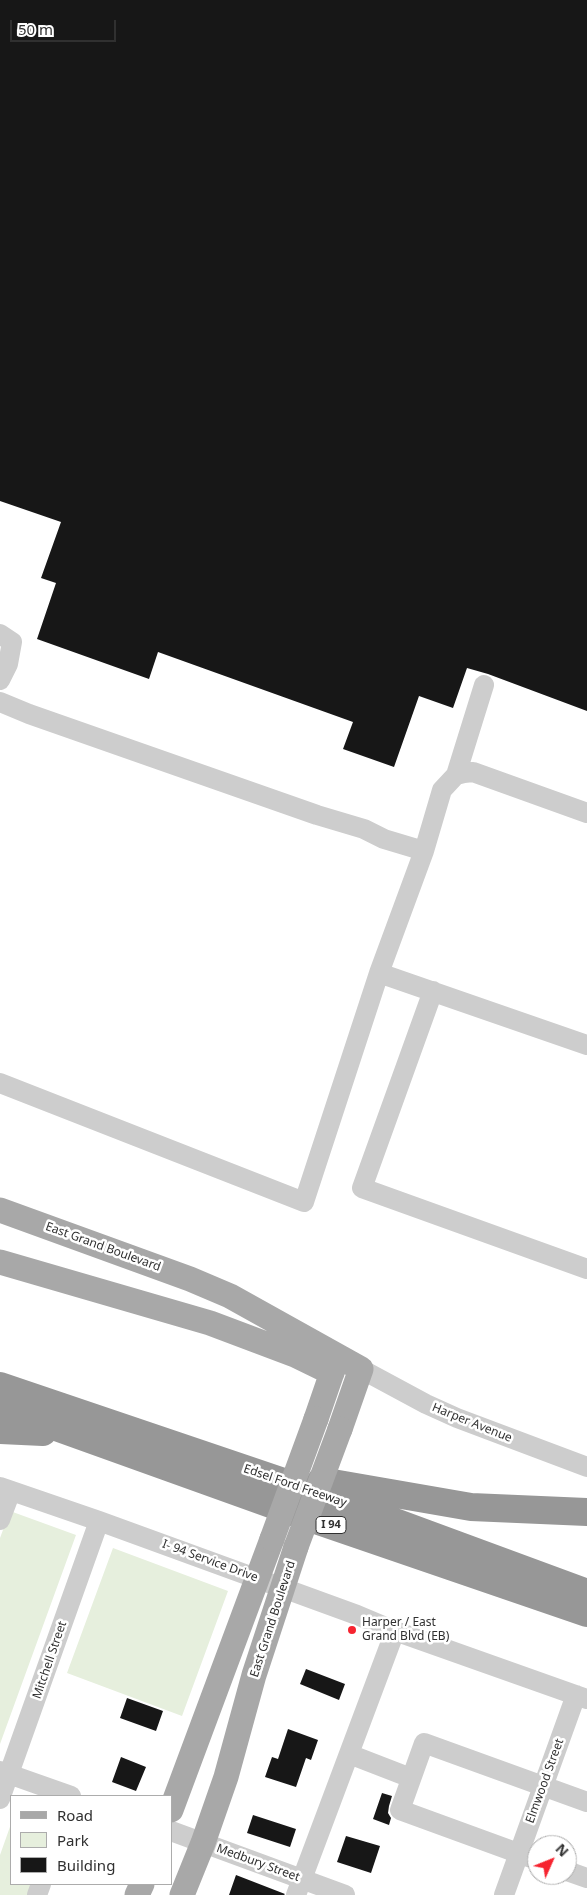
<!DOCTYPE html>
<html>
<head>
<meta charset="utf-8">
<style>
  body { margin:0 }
  #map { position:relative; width:587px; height:1895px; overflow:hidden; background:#fff; font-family:"Noto Sans",sans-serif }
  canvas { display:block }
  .legend { position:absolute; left:10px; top:1795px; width:162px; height:90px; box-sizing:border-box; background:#fff; border:1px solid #acacac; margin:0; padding:6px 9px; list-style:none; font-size:15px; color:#303030 }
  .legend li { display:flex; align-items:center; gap:10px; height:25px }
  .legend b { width:25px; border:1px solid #acacac }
  .north { position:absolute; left:527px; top:1835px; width:50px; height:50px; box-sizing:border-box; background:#fff; border:1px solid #acacac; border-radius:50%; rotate:46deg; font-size:14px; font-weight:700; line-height:20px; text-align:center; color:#303030 }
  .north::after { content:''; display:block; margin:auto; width:18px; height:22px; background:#f62430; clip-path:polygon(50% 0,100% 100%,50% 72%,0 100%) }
  .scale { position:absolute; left:10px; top:20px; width:106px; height:22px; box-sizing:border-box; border:2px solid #303030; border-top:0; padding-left:6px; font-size:15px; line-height:18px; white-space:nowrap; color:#303030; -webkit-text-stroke:4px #fff; paint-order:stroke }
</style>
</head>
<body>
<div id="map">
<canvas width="587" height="1895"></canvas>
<ul class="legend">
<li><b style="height:6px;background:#a8a8a8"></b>Road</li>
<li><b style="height:14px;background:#e6efdd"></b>Park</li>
<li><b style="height:14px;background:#171717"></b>Building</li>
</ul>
<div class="north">N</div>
<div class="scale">50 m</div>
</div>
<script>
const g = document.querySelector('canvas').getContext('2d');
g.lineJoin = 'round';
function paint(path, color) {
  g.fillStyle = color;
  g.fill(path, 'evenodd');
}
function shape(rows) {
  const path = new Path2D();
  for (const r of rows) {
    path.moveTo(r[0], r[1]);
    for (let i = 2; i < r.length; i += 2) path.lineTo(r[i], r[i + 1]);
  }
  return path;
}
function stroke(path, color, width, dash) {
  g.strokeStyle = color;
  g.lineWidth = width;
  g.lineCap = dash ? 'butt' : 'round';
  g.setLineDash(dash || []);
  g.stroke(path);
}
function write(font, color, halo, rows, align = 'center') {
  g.font = font + ' "Noto Sans",sans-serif';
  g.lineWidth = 5;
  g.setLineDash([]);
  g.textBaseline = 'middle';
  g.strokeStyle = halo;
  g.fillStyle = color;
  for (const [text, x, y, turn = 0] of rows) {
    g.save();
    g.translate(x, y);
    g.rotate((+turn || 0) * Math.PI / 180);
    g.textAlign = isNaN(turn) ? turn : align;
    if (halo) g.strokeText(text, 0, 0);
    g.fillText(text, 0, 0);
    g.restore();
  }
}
const green = shape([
  [10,1511,76,1535,0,1744,0,1538],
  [113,1548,228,1591,182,1716,67,1673],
  [11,1824,11,1884,32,1884,28,1895,0,1895,0,1855]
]);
const building = shape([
  [0,0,587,0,587,711,488,674,467,668,453,708,419,696,394,767,343,749,353,722,158,652,149,679,37,639,56,583,41,578,61,522,0,501],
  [306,1669,345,1684,339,1700,300,1684],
  [127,1698,163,1711,156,1731,120,1718],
  [288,1729,318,1740,311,1760,306,1758,296,1787,265,1777,272,1757,278,1759],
  [121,1757,146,1767,136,1791,112,1782],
  [382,1793,392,1796,389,1806,388,1813,391,1818,389,1825,373,1819],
  [253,1815,296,1829,290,1847,247,1833],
  [346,1836,380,1846,371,1873,337,1862],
  [236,1875,285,1894,284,1895,229,1895]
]);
const minor = shape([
  [0,634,12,642,8,664,0,680],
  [0,702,29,714,317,815,364,829,384,839,424,851,442,790,456,775,464,773,473,772,587,813],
  [456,775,484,685],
  [424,851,379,973,587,1045],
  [433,991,362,1188,587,1269],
  [0,1083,304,1202,379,973],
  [361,1369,426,1404,457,1418,587,1467],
  [0,1487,99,1521,357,1615,395,1631,587,1699],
  [0,1520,11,1491],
  [349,1754,411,1778],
  [0,1771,71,1796],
  [0,1799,99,1521],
  [171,1831,345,1895],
  [537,1860,400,1810,424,1743,587,1802],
  [567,1871,587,1878],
  [37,1895,41,1884],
  [296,1895,395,1631],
  [504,1895,576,1695]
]);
const major = shape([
  [0,1210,190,1279,230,1296,361,1369,340,1429],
  [0,1262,210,1323,295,1355,332,1373],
  [316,1419,337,1358],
  [171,1810,272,1539],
  [137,1895,142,1884],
  [182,1895,203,1843,226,1777,254,1675,296,1547]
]);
const highway = shape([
  [0,1386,313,1492,587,1593],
  [0,1407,310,1518,587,1613],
  [0,1430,43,1432],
  [321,1481,471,1507,587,1512]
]);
const majorBridge = shape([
  [272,1539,316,1419],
  [296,1547,340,1429]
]);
const markers = [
  [352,1630,5,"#f62430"]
];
const shields = [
  [331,1525,30]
];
const shieldNames = [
  ["I 94",331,1525]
];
const streetNames = [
  ["East Grand Boulevard",103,1247,20],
  ["Harper Avenue",472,1423,22],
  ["Edsel Ford Freeway",295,1486,19],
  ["I- 94 Service Drive",210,1561,20],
  ["East Grand Boulevard",273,1619,-72],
  ["Mitchell Street",50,1660,-71],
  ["Elmwood Street",545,1781,-70],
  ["Medbury Street",258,1863,20]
];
const poiNames = [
  ["Harper / East",362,1623],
  ["Grand Blvd (EB)",362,1637]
];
paint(green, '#e6efdd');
paint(building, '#171717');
stroke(minor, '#cdcdcd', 20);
stroke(major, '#a8a8a8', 25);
stroke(highway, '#979797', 28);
stroke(majorBridge, '#a8a8a8', 25);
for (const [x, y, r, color] of markers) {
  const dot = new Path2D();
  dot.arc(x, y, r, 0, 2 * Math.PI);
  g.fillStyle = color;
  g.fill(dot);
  stroke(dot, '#fff', 2);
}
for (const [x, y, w] of shields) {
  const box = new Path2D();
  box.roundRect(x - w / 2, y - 8.5, w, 17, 4);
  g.fillStyle = '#fff';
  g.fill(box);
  stroke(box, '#303030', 1);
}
write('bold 11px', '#303030', null, shieldNames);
write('12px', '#303030', '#fff', streetNames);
write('12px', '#303030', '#fff', poiNames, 'left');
</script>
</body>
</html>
